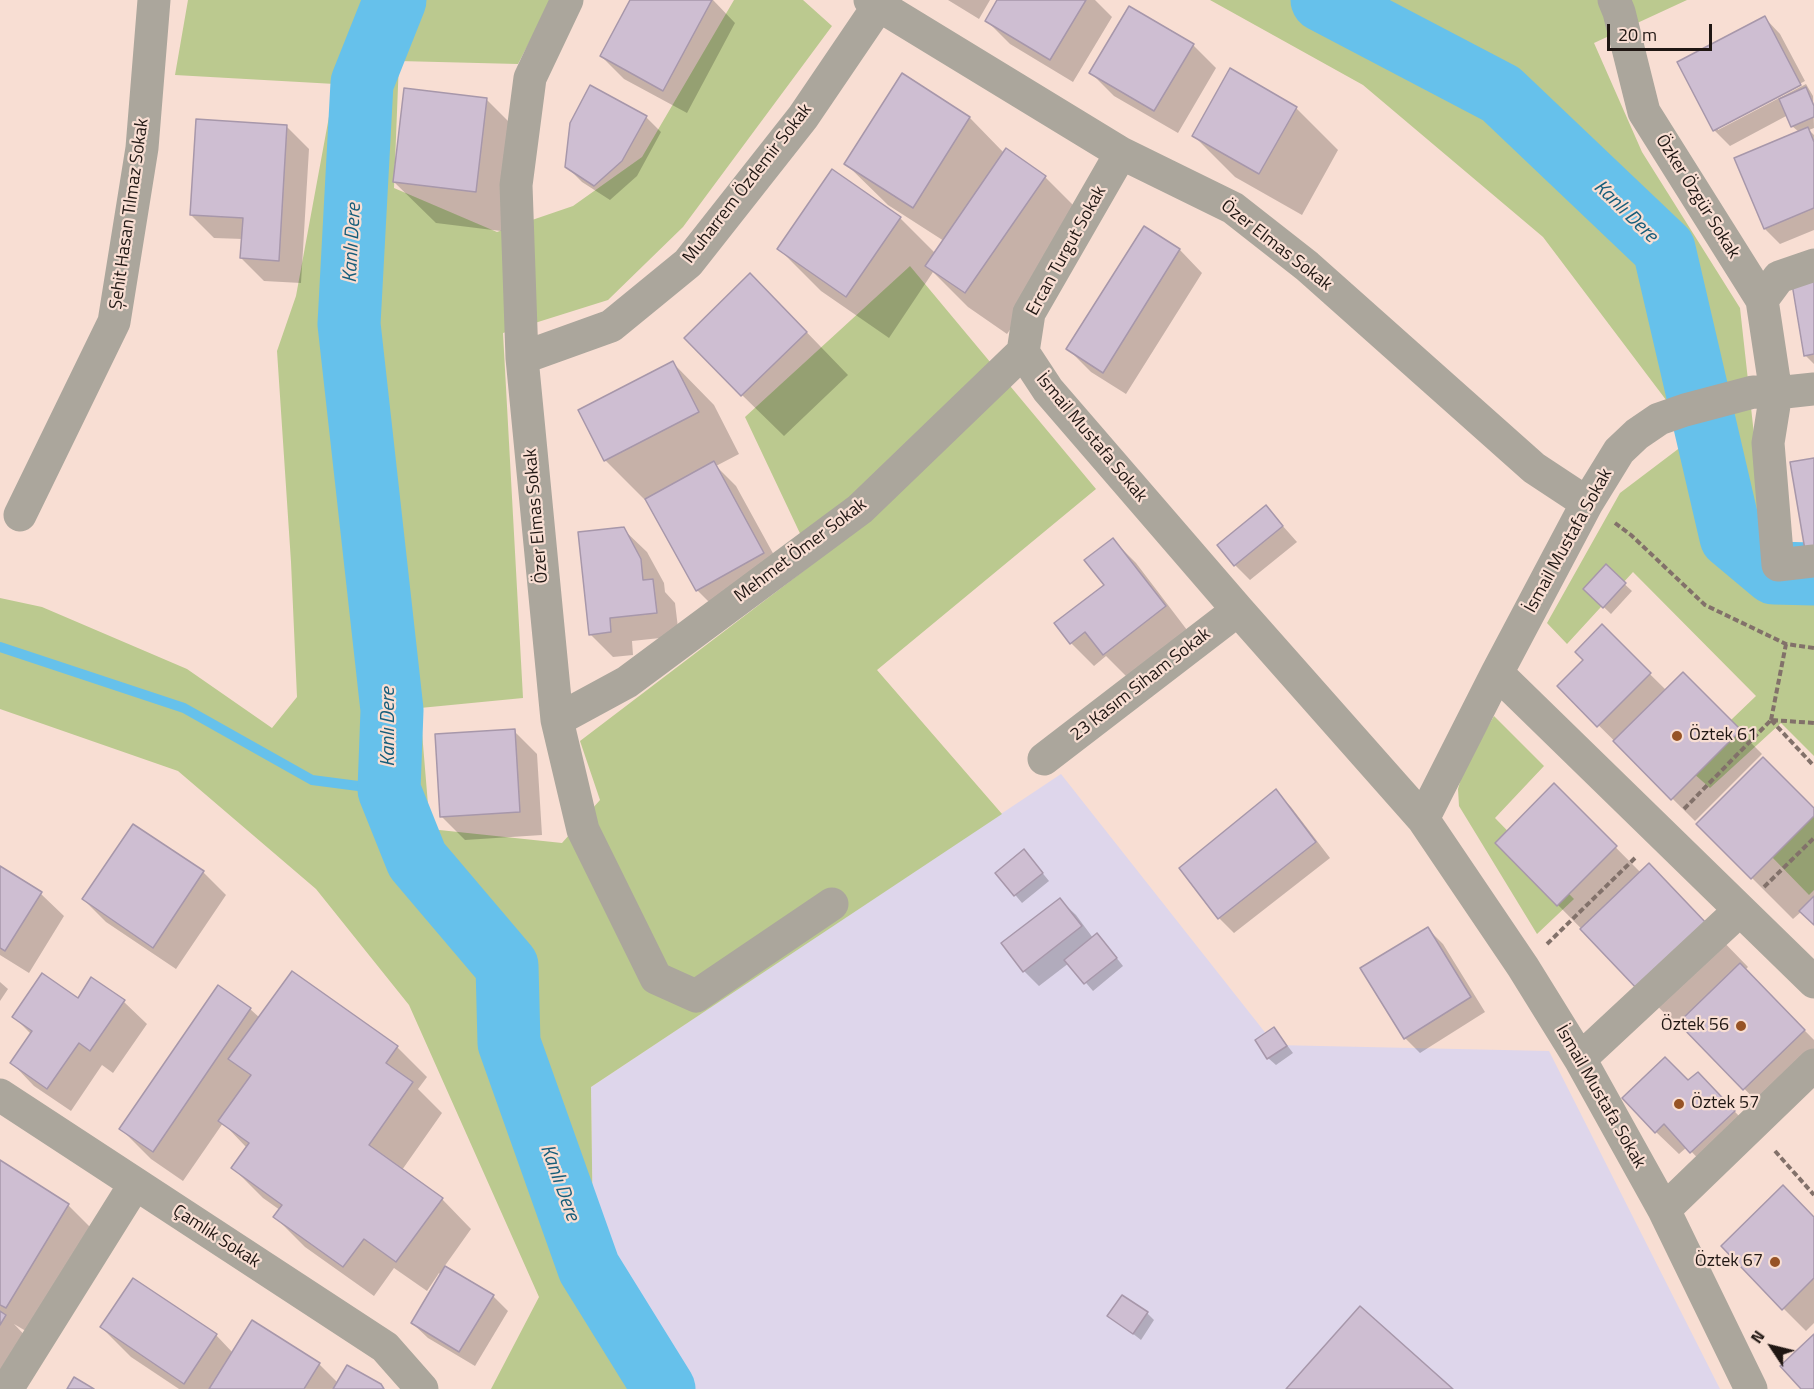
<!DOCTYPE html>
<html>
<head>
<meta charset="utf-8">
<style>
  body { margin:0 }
  #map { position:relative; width:1814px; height:1389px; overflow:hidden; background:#f8ded3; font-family:"Titillium Web",sans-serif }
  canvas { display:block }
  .north { position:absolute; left:1742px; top:1317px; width:60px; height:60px; -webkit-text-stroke:4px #f8ded3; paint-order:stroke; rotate:305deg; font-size:16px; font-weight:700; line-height:24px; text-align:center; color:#201713 }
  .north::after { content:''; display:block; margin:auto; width:21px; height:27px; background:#201713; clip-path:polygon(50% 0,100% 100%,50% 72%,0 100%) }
  .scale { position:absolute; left:1607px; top:24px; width:105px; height:27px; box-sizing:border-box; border:3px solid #201713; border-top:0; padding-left:8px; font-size:18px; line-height:21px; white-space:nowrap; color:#201713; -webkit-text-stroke:4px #f8ded3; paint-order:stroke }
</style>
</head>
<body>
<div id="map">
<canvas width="1814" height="1389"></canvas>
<div class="north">N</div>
<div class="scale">20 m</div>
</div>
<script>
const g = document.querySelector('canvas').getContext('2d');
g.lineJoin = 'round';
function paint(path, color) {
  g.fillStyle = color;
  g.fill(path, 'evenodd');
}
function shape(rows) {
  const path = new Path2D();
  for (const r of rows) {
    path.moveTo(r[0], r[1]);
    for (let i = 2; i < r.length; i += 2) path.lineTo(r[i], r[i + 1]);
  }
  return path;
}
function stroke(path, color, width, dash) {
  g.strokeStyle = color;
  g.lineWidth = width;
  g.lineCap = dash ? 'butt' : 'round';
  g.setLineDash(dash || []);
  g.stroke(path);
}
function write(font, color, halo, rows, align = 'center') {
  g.font = font + ' "Titillium Web",sans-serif';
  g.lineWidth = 4.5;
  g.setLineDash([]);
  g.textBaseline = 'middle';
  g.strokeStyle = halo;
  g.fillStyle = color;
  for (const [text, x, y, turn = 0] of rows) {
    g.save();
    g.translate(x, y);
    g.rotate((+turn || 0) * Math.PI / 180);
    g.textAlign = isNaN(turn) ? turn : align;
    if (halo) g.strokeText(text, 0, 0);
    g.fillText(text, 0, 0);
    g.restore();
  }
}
const industrial = shape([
  [1061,774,1275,1045,1549,1051,1720,1389,686,1389,593,1239,591,1087]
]);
const green = shape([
  [188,0,551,0,518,64,399,61,394,188,497,232,573,206,642,157,734,0,803,0,832,26,683,227,608,300,503,333,523,698,420,708,430,829,562,843,600,800,580,741,814,563,745,417,910,266,1096,489,877,670,1002,814,591,1087,593,1239,686,1389,491,1389,539,1297,409,1005,316,889,178,771,0,709,0,598,42,607,187,669,272,728,297,697,291,562,277,351,296,296,335,84,175,75],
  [1210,0,1687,0,1594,43,1642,152,1740,308,1768,561,1814,564,1814,756,1781,723,1710,788,1684,765,1756,696,1633,572,1567,644,1547,623,1620,493,1694,437,1543,237,1363,85],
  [1494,716,1544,766,1495,818,1574,899,1537,934,1459,806,1458,789,1464,768],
  [1814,814,1814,890,1809,895,1770,855]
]);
const shadow = shape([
  [632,0,713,0,735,23,687,113,624,79,601,56],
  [948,0,990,0,979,19],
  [999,0,1095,0,1112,17,1073,82,1010,44,987,21],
  [1765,18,1780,34,1805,81,1718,127,1718,130,1806,84,1813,96,1814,128,1809,130,1814,135,1814,230,1780,244,1765,229,1799,132,1792,126,1788,115,1730,146,1714,130],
  [1193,45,1216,68,1178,133,1114,96,1091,73],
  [902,75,970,118,1004,153,1006,150,1045,177,1087,219,1007,334,968,307,933,272,889,338,821,291,779,249,900,218,935,253,944,241,888,205,846,164],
  [486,99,528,141,517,233,436,223,394,182],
  [1296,108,1338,150,1302,215,1235,177,1194,136],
  [646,117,661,132,637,176,610,200,582,182,566,166],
  [286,126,309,149,301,283,264,281,241,258,243,239,214,238,191,215],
  [1145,228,1180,250,1202,273,1126,394,1091,372,1068,349],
  [1814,276,1814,364,1805,355],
  [792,317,848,375,784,436,742,395],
  [673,363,714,405,739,454,716,466,736,486,786,577,720,613,697,590,647,502,605,460],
  [1266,507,1297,542,1250,580,1235,565],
  [623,529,647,552,664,583,665,592,675,603,679,636,632,641,633,655,613,657,590,634],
  [1113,540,1136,563,1187,630,1127,677,1106,656,1094,666,1071,643,1106,585],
  [1606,567,1632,591,1611,614,1585,589],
  [1602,627,1666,690,1683,674,1762,754,1695,821,1559,686,1585,660],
  [514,731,537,754,542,835,465,840,442,817],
  [1554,785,1641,873,1649,865,1748,967,1745,970,1814,1040,1814,1066,1767,1112,1685,1028,1682,1031,1497,843],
  [1275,791,1291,807,1330,858,1234,933,1219,918],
  [1814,810,1814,923,1802,911,1793,919,1698,824],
  [1031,859,1049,881,1022,903,997,873],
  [0,868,41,894,64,916,29,973,0,955],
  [203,872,226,895,176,969,106,922,83,899],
  [1060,900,1076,915,1093,938,1104,942,1123,966,1093,991,1069,963,1039,986,1024,971],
  [1428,929,1443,944,1485,1012,1420,1053,1405,1038],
  [92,980,124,1002,147,1024,113,1073,102,1065,71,1111,34,1086,12,1063,31,1034,14,1017,78,1000],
  [0,982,8,989,0,1001],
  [218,987,250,1009,260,1018,397,1047,427,1077,418,1089,442,1113,402,1170,442,1199,471,1229,444,1267,493,1296,508,1311,475,1366,428,1338,412,1323,441,1275,439,1273,427,1291,394,1268,374,1296,305,1247,275,1217,280,1210,263,1198,233,1168,247,1148,223,1123,183,1181,151,1159,121,1129],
  [1274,1028,1293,1053,1276,1065,1268,1058],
  [1689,1082,1720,1096,1757,1135,1714,1175,1687,1147,1679,1154,1656,1132],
  [0,1162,68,1205,98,1235,36,1337,14,1324,35,1346,0,1389],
  [1814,1218,1814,1323,1806,1331,1783,1308],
  [1147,1313,1154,1320,1141,1340,1109,1315],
  [253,1322,319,1364,338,1383,380,1385,384,1389,179,1389,131,1357,101,1327,216,1335,233,1353]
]);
const stream = shape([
  [0,647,184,708,312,780,389,790]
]);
const river = shape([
  [395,0,362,83,349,324,392,710,389,790,417,860,507,966,509,1043,589,1268,664,1389],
  [1322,0,1501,94,1664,249,1731,537,1774,573,1814,574]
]);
const building = shape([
  [630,0,712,0,663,91,600,56,630,0],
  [997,0,1086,0,1050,60,985,21,997,0],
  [1129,6,1194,44,1154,111,1089,73,1129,6],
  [1765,16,1801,85,1713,131,1677,62,1765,16],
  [1230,68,1297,107,1259,174,1192,136,1230,68],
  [902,73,970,117,913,208,844,164,902,73],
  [590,85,647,116,622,161,594,186,565,167,570,123,590,85],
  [1806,87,1814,106,1814,117,1791,127,1779,99,1806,87],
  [404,88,487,98,476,192,393,182,404,88],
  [196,119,287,125,279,261,240,258,243,218,190,215,196,119],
  [1808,127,1814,142,1814,208,1764,229,1734,158,1808,127],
  [1006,148,1046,176,965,293,925,266,1006,148],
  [832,169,901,217,846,297,777,249,832,169],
  [1144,226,1180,249,1103,373,1066,349,1144,226],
  [750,273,807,332,741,396,684,338,750,273],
  [1814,274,1814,354,1804,356,1791,278,1814,274],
  [673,361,699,412,604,461,578,410,673,361],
  [1814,458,1814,549,1805,550,1790,462,1814,458],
  [714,461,764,553,696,591,645,499,714,461],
  [1266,505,1283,526,1234,566,1217,545,1266,505],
  [624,527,641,559,643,580,653,579,657,613,610,618,611,632,589,635,578,532,624,527],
  [1113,538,1166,606,1103,655,1085,632,1070,644,1054,623,1104,585,1084,560,1113,538],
  [1606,564,1626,583,1603,608,1583,589,1606,564],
  [1602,624,1651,673,1597,727,1557,686,1583,660,1575,652,1602,624],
  [1683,672,1741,730,1671,800,1613,741,1683,672],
  [515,729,520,812,440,817,435,734,515,729],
  [1763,757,1814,808,1814,816,1751,879,1696,824,1763,757],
  [1554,783,1617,846,1557,906,1495,843,1554,783],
  [1276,789,1316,842,1218,919,1179,868,1276,789],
  [133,824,204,871,153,948,82,899,133,824],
  [1024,849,1043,873,1014,896,995,873,1024,849],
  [1649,863,1708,925,1639,991,1580,929,1649,863],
  [0,866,42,892,5,951,0,948,0,866],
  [1814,896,1814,925,1799,911,1814,896],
  [1060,898,1082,926,1023,972,1001,943,1060,898],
  [1428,927,1471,997,1404,1039,1360,968,1428,927],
  [1097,933,1117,958,1084,984,1064,960,1097,933],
  [1740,963,1805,1030,1743,1090,1678,1023,1740,963],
  [292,971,398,1046,386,1063,413,1082,369,1145,443,1198,396,1262,364,1239,343,1267,273,1217,282,1205,231,1168,249,1143,218,1121,251,1075,228,1059,292,971],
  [42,973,78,998,91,977,125,1000,90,1051,79,1043,47,1089,10,1063,32,1031,12,1017,42,973],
  [218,985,251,1008,153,1152,119,1129,218,985],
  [1274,1027,1287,1046,1267,1059,1255,1040,1274,1027],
  [1665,1057,1688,1080,1698,1072,1735,1111,1690,1153,1664,1124,1655,1133,1622,1098,1665,1057],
  [0,1160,69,1204,6,1308,0,1305,0,1160],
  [1783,1185,1814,1217,1814,1278,1782,1310,1721,1246,1783,1185],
  [445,1266,494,1295,459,1352,411,1323,445,1266],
  [133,1278,217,1334,184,1384,100,1327,133,1278],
  [1122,1295,1148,1312,1133,1334,1107,1316,1122,1295],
  [1360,1306,1453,1389,1286,1389,1360,1306],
  [0,1311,6,1315,0,1325,0,1311],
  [252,1320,320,1363,304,1389,209,1389,252,1320],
  [1814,1334,1814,1389,1801,1389,1780,1366,1814,1334],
  [347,1365,381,1384,384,1389,333,1389,347,1365],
  [74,1377,94,1389,67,1389,74,1377]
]);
const path = shape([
  [1615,523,1631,535,1705,605,1786,644,1814,648],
  [1771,720,1786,644],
  [1771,720,1814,766],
  [1772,720,1814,723],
  [1684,809,1771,720],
  [1764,887,1814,838],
  [1547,944,1636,857],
  [1775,1151,1814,1195]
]);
const minor = shape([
  [567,0,530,78,516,185,522,358,557,720,583,830,656,978,696,996,832,904],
  [870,0,1121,153,1233,208,1307,266,1534,468,1587,503],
  [1614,0,1619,12,1644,112,1762,300,1776,393,1768,443,1778,565,1814,561],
  [1762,300,1779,277,1814,265],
  [1023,352,1048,390,1238,610,1423,819,1523,967,1580,1059,1664,1210,1751,1389],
  [1023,352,1029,313,1121,153],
  [522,358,611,326,688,263,803,117,879,5],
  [20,515,114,322,142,148,154,0],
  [1497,673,1814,982],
  [557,720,627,682,860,509,1023,352],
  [1044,759,1238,610],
  [1423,819,1497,673,1587,503,1619,451,1637,434,1659,419,1685,410,1753,392,1776,393,1814,389],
  [1580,1059,1740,910],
  [0,1095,385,1347,422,1389],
  [1664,1210,1814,1065],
  [7,1389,135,1184]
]);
const markers = [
  [1677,736,6,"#975325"],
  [1741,1026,6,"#975325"],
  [1679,1104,6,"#975325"],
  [1775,1262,6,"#975325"]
];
const streetNames = [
  ["Muharrem Özdemir Sokak",748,184,-52],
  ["Özker Özgür Sokak",1697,197,58],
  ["Şehit Hasan Tılmaz Sokak",130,214,-82],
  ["Özer Elmas Sokak",1276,246,38],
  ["Ercan Turgut Sokak",1067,251,-61],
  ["İsmail Mustafa Sokak",1091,438,50],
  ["Özer Elmas Sokak",537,516,-95],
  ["İsmail Mustafa Sokak",1569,541,-61],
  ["Mehmet Ömer Sokak",801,551,-37],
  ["23 Kasım Siham Sokak",1141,685,-38],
  ["İsmail Mustafa Sokak",1600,1097,60],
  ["Çamlık Sokak",216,1237,33]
];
const poiNames = [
  ["Öztek 61",1689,736],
  ["Öztek 56",1729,1026,"right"],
  ["Öztek 57",1691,1104],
  ["Öztek 67",1763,1262,"right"]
];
const waterNames = [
  ["Kanlı Dere",1625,212,44],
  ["Kanlı Dere",353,243,-87],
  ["Kanlı Dere",389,727,-90],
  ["Kanlı Dere",559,1183,70]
];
paint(industrial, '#ded6eb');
paint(green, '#bbc98f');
paint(shadow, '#0003');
stroke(stream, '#66c1eb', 10);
stroke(river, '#66c1eb', 63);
paint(building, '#cebed2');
stroke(building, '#a797aa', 1.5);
stroke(path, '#82716a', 4, [6, 3]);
stroke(minor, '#aba69c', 33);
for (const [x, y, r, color] of markers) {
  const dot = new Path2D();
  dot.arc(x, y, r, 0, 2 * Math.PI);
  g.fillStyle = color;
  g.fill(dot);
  stroke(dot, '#f8ded3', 2);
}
write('18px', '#201713', '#f8ded3', streetNames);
write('18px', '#201713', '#f8ded3', poiNames, 'left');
write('italic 20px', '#165d7a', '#f8ded3', waterNames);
</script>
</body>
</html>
